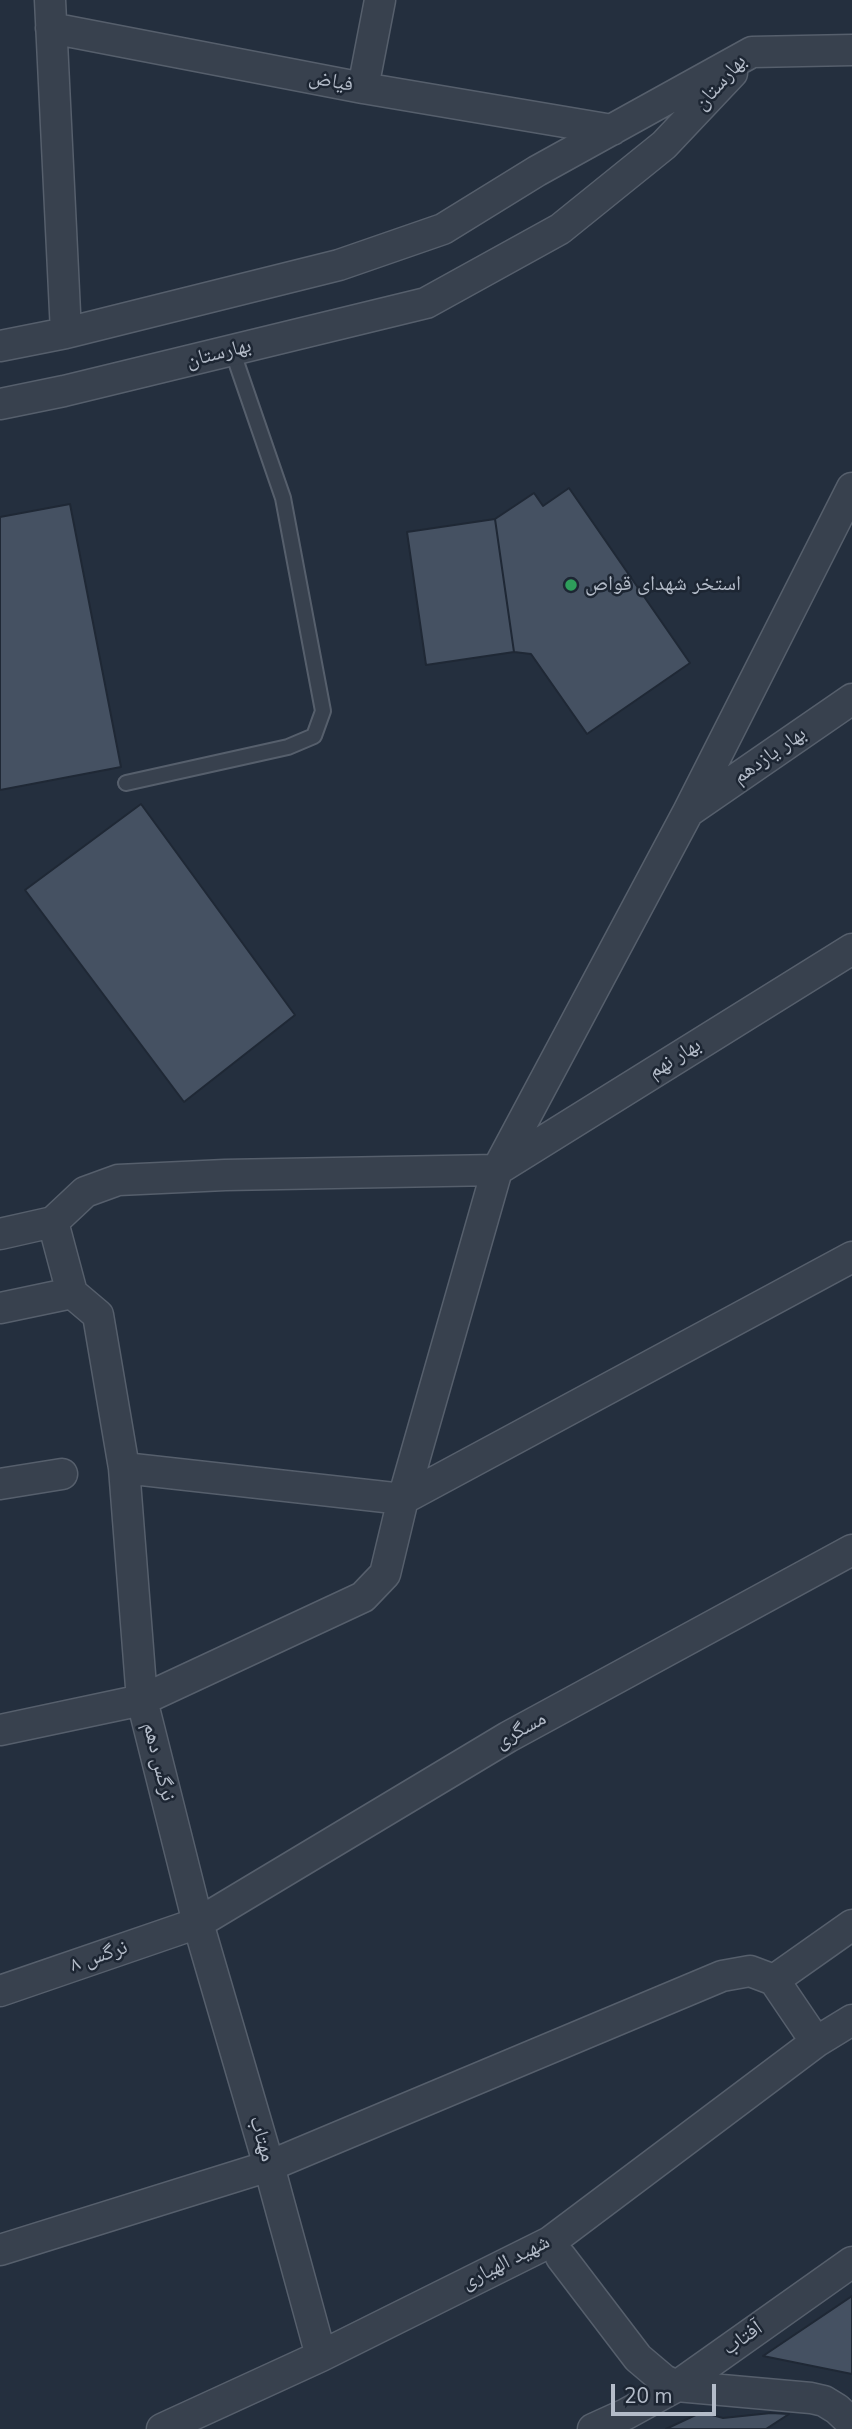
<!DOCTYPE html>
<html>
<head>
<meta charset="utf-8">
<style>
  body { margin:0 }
  #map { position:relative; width:852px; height:2429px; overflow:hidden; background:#242f3e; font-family:"Nunito Sans",sans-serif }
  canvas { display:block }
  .scale { position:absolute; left:611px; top:2384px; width:105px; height:32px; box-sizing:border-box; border:4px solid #b4bcc9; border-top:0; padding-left:9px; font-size:21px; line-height:24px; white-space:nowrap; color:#b4bcc9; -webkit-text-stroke:5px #1d2633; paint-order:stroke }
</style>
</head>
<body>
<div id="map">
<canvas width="852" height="2429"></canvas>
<div class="scale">20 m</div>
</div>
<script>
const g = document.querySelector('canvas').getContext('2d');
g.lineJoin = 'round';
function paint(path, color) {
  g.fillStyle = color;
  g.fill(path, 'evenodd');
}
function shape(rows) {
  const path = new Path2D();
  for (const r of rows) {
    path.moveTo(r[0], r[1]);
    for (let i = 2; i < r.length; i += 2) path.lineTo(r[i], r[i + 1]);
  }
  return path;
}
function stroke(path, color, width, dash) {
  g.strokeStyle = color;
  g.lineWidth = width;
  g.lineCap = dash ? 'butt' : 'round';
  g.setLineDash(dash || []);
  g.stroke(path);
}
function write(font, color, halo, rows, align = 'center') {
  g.font = font + ' "Nunito Sans","Noto Naskh Arabic",sans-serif';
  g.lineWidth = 5;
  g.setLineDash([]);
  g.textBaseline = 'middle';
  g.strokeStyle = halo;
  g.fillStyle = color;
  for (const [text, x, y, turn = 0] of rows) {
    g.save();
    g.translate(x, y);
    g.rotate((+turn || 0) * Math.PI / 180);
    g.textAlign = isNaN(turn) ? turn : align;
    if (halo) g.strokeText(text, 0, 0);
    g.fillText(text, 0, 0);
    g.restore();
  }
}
const building = shape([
  [569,488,690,663,587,734,531,654,514,652,495,519,534,493,543,506,569,488],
  [70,504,121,767,0,790,0,517,70,504],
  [495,519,514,652,426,665,407,532,495,519],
  [141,804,295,1015,184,1102,25,890,141,804],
  [852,2296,852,2374,763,2356,852,2296],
  [702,2412,723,2418,771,2413,789,2414,766,2429,666,2429,702,2412]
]);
const lane = shape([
  [126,783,288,747,314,736,323,711,283,498,232,350]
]);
const street = shape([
  [50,0,66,333],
  [51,28,363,88,612,130],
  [363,88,380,0],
  [0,346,66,333,339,265,443,229,537,171,752,52,852,50],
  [0,404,64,391,426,303,560,229,664,145,732,73],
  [691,810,852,699],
  [53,1222,85,1192,118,1180,225,1175,497,1170,852,949],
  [0,1234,53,1222,72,1293,0,1308],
  [72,1293,98,1315,124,1468,142,1700,363,1597,385,1574,403,1499,497,1170,688,812,852,488],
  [124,1468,403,1499,852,1257],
  [0,1484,62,1474],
  [0,1730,142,1700,198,1923,269,2166,321,2356],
  [0,1991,198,1923,508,1737,852,1550],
  [816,2042,774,1980,852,1925],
  [0,2250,269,2166,722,1976,750,1971,774,1980],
  [561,2257,638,2358,664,2380,677,2386,811,2398,824,2401,837,2409,852,2423],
  [162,2429,321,2356,550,2242,816,2042,852,2020],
  [593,2429,626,2414,677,2386,852,2262]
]);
const markers = [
  [571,585,7,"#2e9e5b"]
];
const streetNames = [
  ["فیاض",331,82,11],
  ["بهارستان",721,83,-48],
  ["بهارستان",219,354,-14],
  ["بهار یازدهم",770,756,-35],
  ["بهار نهم",675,1059,-32],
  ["مسگری",521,1731,-29],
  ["نرگس دهم",158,1762,76],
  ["نرگس ۸",99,1957,-19],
  ["مهتاب",261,2139,74],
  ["شهید الهیاری",506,2263,-27],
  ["آفتاب",743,2339,-35]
];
const poiNames = [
  ["استخر شهدای قواص",585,585]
];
paint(building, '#455162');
stroke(building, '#1f2835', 2);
stroke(lane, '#565f6c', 18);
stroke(street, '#565f6c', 33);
stroke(lane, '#38414e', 14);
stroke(street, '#38414e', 30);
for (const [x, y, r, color] of markers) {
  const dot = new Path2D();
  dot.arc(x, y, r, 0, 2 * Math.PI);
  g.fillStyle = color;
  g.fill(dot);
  stroke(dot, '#1d2633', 2.5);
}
write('21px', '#b4bcc9', '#1d2633', streetNames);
write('21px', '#b4bcc9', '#1d2633', poiNames, 'left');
</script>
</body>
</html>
